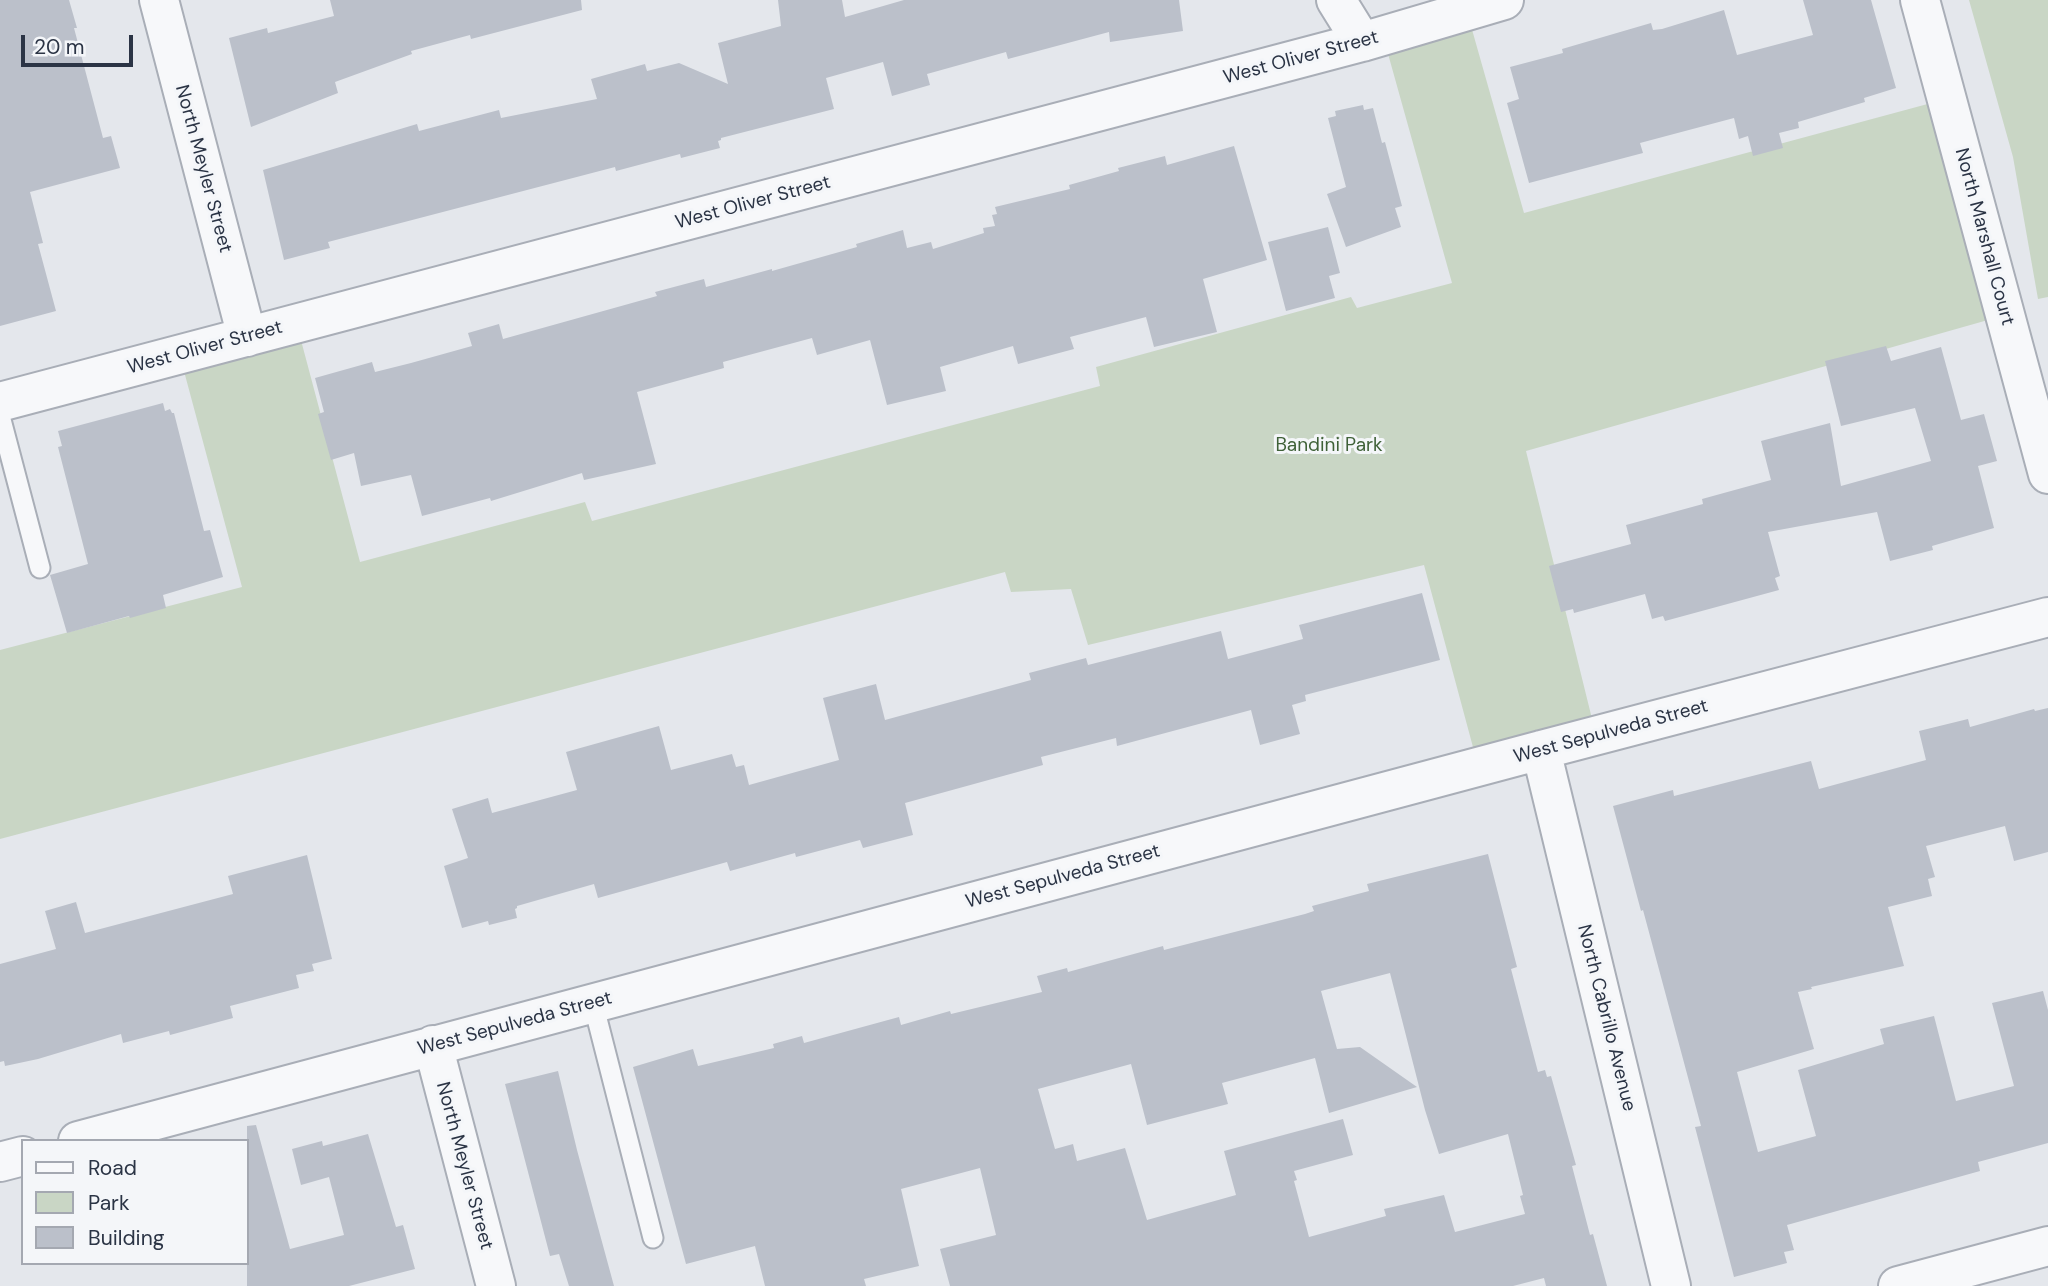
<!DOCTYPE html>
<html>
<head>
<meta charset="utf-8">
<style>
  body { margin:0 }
  #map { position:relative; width:2048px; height:1286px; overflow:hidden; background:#e4e7ec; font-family:"DM Sans",sans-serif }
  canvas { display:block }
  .legend { position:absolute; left:21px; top:1139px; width:228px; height:126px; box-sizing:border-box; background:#f4f6f9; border:2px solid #a4a8b1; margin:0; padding:9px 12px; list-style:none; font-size:21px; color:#2b3445 }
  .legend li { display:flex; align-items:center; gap:14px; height:35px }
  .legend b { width:35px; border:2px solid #a4a8b1 }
  .scale { position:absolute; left:21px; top:35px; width:112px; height:32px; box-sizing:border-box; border:4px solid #2b3445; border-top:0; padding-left:9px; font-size:21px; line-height:24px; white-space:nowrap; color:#2b3445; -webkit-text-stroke:5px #f4f6f9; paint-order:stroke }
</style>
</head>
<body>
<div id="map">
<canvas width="2048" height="1286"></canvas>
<ul class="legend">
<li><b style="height:9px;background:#f7f8fa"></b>Road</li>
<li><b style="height:19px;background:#c9d6c5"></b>Park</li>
<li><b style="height:19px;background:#bbc0ca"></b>Building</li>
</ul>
<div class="scale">20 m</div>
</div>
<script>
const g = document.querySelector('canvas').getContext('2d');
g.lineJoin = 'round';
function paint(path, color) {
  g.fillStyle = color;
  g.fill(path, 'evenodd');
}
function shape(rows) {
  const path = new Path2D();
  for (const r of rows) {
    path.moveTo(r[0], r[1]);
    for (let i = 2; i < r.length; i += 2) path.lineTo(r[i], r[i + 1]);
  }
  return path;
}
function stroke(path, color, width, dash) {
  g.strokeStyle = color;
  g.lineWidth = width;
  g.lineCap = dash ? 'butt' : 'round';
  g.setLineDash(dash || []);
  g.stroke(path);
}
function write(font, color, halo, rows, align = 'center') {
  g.font = font + ' "DM Sans",sans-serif';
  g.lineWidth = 6;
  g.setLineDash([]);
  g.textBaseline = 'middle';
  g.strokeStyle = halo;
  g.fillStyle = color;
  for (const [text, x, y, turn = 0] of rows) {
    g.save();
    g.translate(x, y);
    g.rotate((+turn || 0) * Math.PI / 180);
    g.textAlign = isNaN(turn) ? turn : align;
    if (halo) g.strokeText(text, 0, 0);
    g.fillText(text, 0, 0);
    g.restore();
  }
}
const green = shape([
  [1969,0,2048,0,2048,297,2038,299,2013,157],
  [1469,19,1524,213,1935,102,1995,318,1526,451,1595,731,1477,762,1424,565,1088,645,1071,589,1011,592,1005,572,0,839,0,650,242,587,181,360,298,329,360,562,585,502,592,521,1100,386,1096,367,1351,297,1357,308,1452,283,1385,43]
]);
const building = shape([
  [0,0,69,0,77,28,74,28,103,138,111,136,120,168,30,192,43,243,38,244,56,311,0,326],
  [330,0,581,0,582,10,471,39,470,35,411,51,412,54,335,82,338,93,251,127,229,38,267,28,268,33,334,16],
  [778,0,842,0,845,17,904,0,1179,0,1183,31,1110,42,1109,32,1008,59,1006,52,927,74,930,85,892,96,883,62,826,78,834,109,721,138,721,140,718,141,720,148,681,158,680,154,616,171,615,167,328,242,330,248,284,260,263,170,417,124,419,131,499,110,501,118,597,99,591,79,645,64,647,71,679,63,728,84,718,43,781,26],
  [1803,0,1871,0,1896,88,1864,98,1865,102,1798,122,1799,128,1779,133,1783,148,1753,156,1748,136,1739,139,1734,118,1640,143,1643,153,1529,183,1507,103,1519,99,1510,67,1563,53,1562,49,1651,23,1653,30,1662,29,1724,10,1737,55,1813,35],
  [1363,105,1364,110,1373,108,1382,143,1385,142,1402,206,1395,208,1401,227,1346,247,1327,194,1346,187,1328,118,1336,116,1335,111],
  [1234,146,1267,260,1203,279,1217,332,1154,347,1146,317,1070,337,1074,349,1018,364,1013,346,940,367,946,391,887,405,870,340,817,355,812,338,723,362,724,368,637,392,656,464,584,480,582,473,491,501,490,498,422,516,411,475,361,486,354,453,331,460,318,414,324,412,315,378,372,362,375,372,411,363,472,346,468,333,499,324,503,339,657,296,655,292,704,279,706,287,772,269,772,271,857,247,856,244,903,230,907,248,931,242,933,249,984,233,983,228,995,226,992,215,997,214,995,207,1070,189,1069,185,1119,171,1118,168,1165,156,1167,165],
  [1328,227,1340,273,1329,276,1335,298,1286,311,1268,242],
  [1886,346,1891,361,1941,347,1961,420,1984,414,1997,461,1978,466,1994,528,1932,546,1933,550,1890,561,1877,512,1768,532,1780,576,1775,578,1779,590,1665,621,1663,616,1652,619,1645,594,1574,613,1573,609,1561,612,1549,566,1631,544,1626,525,1703,504,1702,499,1771,480,1761,441,1830,423,1841,486,1931,461,1915,408,1841,426,1825,361],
  [163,403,165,411,170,409,172,413,174,413,204,531,210,530,223,577,163,595,166,608,130,618,129,616,67,633,50,575,88,564,58,447,62,446,58,431],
  [1422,593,1440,660,1305,695,1306,701,1292,705,1300,734,1260,745,1251,710,1117,746,1116,738,1041,757,1043,765,905,803,913,835,863,848,860,840,796,857,795,853,730,871,727,862,598,898,594,884,517,906,517,908,515,909,517,918,489,925,488,921,462,928,444,866,468,858,452,809,488,798,492,813,577,790,566,752,659,726,671,770,732,754,736,767,744,765,749,785,839,760,823,698,876,684,885,720,1031,680,1029,673,1086,658,1088,665,1221,631,1228,659,1303,639,1299,625],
  [2048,708,2048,852,2014,861,2005,826,1926,846,1935,877,1928,879,1932,896,1888,907,1904,966,1811,987,1812,989,1798,992,1814,1049,1737,1072,1758,1152,1816,1136,1798,1070,1884,1044,1880,1029,1934,1016,1956,1101,2014,1086,1992,1003,2043,991,2048,1010,2048,1143,1978,1162,1980,1171,1787,1225,1794,1250,1784,1252,1787,1263,1734,1277,1695,1127,1701,1126,1643,910,1641,911,1613,806,1673,790,1674,796,1811,761,1819,789,1926,760,1919,731,1968,719,1970,727,2034,709,2035,711],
  [1488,854,1517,967,1511,969,1538,1072,1545,1070,1547,1077,1551,1076,1576,1165,1572,1166,1590,1235,1593,1234,1607,1286,1546,1286,1544,1278,1513,1286,950,1286,940,1249,996,1235,980,1168,901,1189,919,1266,864,1279,866,1286,765,1286,755,1246,686,1264,633,1067,693,1049,698,1066,774,1048,773,1044,802,1036,804,1043,899,1017,901,1025,950,1011,951,1014,1042,992,1037,976,1067,968,1068,972,1163,946,1164,950,1305,914,1314,911,1312,906,1369,891,1367,884],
  [1390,973,1425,1110,1439,1154,1508,1134,1523,1195,1520,1196,1525,1214,1455,1232,1444,1195,1384,1209,1386,1216,1309,1237,1294,1181,1297,1180,1294,1171,1353,1155,1343,1119,1224,1151,1236,1195,1147,1220,1125,1148,1077,1161,1073,1144,1055,1149,1038,1089,1131,1064,1147,1125,1228,1104,1222,1083,1315,1058,1329,1113,1417,1087,1360,1047,1337,1049,1321,991],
  [307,855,332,959,312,964,314,971,296,975,299,988,230,1006,233,1018,170,1035,169,1031,123,1043,121,1034,38,1059,5,1066,4,1061,0,1062,0,964,56,949,45,911,76,902,85,933,233,894,228,876],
  [558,1071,577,1150,614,1286,569,1286,559,1254,550,1256,511,1107,505,1084],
  [256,1125,290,1249,344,1235,329,1177,301,1185,292,1149,322,1141,323,1146,368,1134,396,1227,403,1225,415,1269,349,1286,247,1286,247,1126]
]);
const service = shape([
  [0,416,40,568],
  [593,1003,653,1238]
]);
const minor = shape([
  [159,0,247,337],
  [1336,0,1362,42],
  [1920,0,2048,474],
  [0,402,1362,42,1504,0],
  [1541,750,1671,1286],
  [433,1045,496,1286],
  [78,1141,1541,750,2048,617],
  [0,1162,23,1156],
  [1898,1286,2048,1246]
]);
const streetNames = [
  ["West Oliver Street",1301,58,-15],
  ["North Meyler Street",203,169,75],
  ["West Oliver Street",753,203,-15],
  ["North Marshall Court",1984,237,75],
  ["West Oliver Street",205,348,-15],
  ["West Sepulveda Street",1611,732,-15],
  ["West Sepulveda Street",1063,877,-15],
  ["North Cabrillo Avenue",1606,1018,76],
  ["West Sepulveda Street",515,1024,-15],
  ["North Meyler Street",464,1166,75]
];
const parkNames = [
  ["Bandini Park",1329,446]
];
paint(green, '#c9d6c5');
paint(building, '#bbc0ca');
stroke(service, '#a9aeb7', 23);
stroke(minor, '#a9aeb7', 42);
stroke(service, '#f7f8fa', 19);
stroke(minor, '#f7f8fa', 38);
write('19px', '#2b3445', '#f4f6f9', streetNames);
write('19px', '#3f6138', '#f4f6f9', parkNames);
</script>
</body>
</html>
